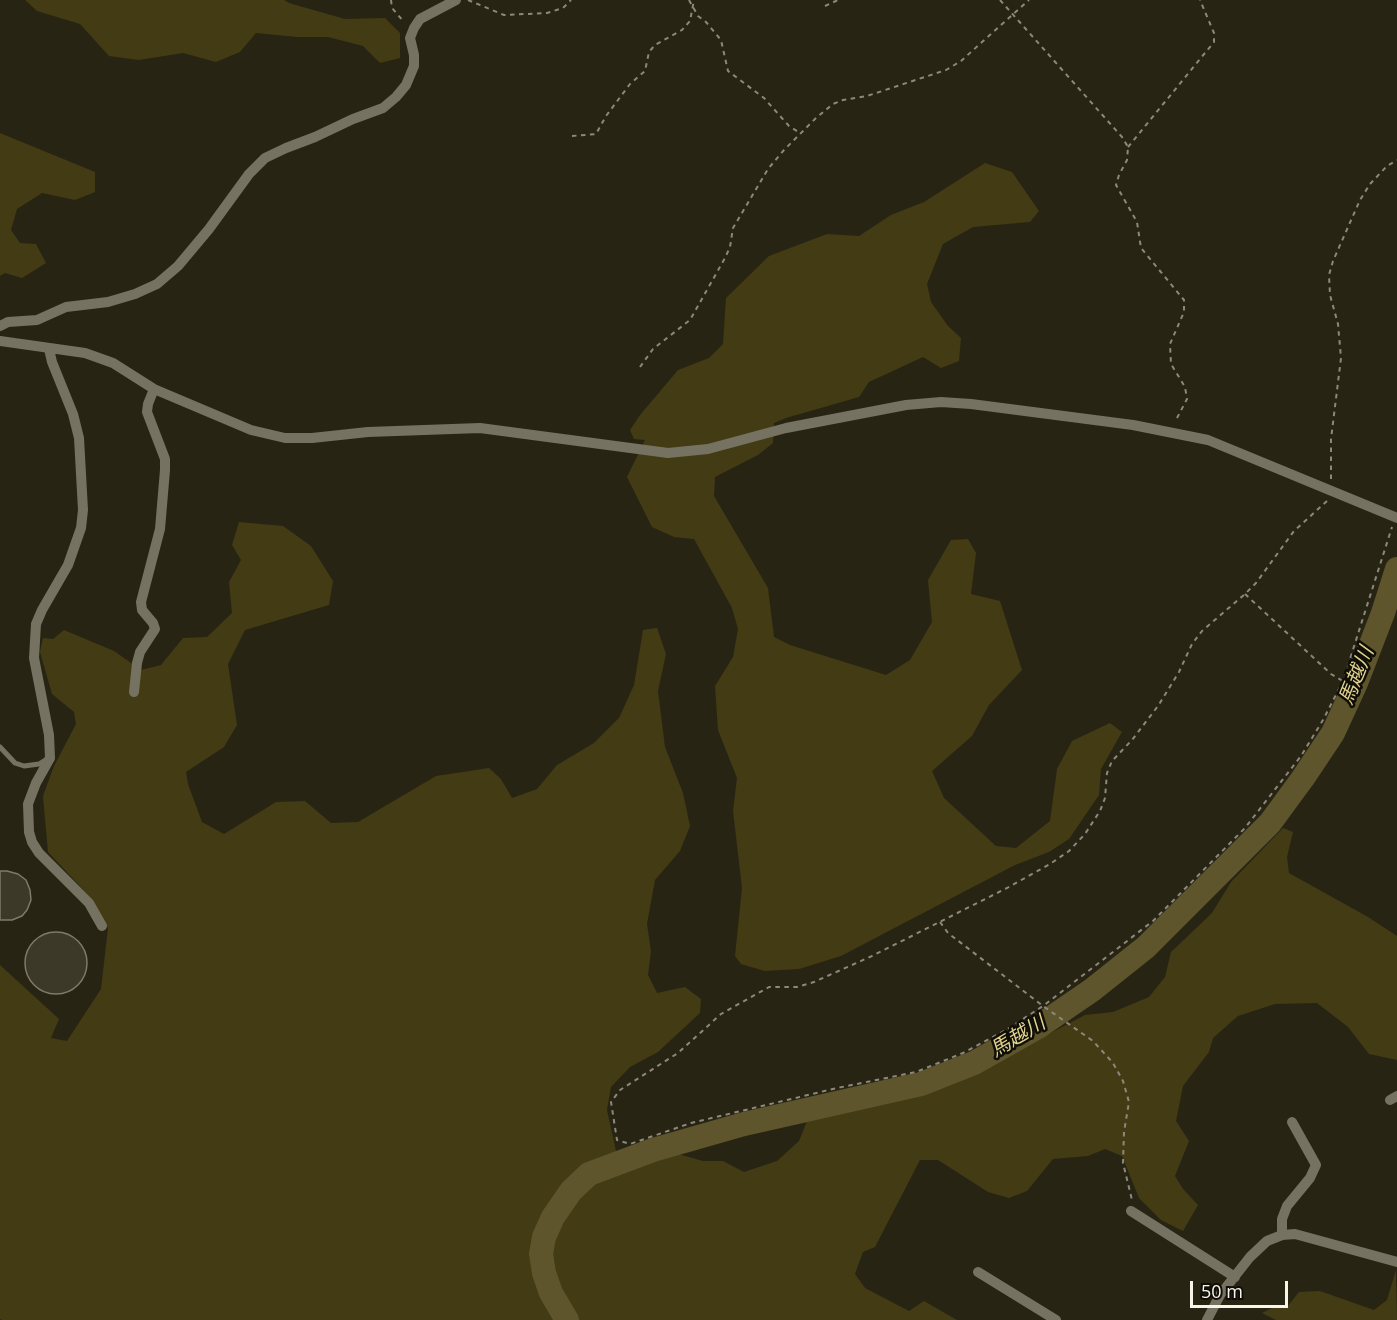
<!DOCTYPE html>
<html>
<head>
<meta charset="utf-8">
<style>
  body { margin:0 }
  #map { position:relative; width:1397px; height:1320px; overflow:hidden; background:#282414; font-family:"Open Sans",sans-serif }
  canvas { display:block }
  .scale { position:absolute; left:1190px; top:1281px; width:98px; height:27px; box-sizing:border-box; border:3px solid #f7f5ea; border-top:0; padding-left:8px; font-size:18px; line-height:21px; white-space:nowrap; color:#f7f5ea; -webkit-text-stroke:4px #0f0e07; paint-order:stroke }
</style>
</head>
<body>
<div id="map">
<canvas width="1397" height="1320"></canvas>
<div class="scale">50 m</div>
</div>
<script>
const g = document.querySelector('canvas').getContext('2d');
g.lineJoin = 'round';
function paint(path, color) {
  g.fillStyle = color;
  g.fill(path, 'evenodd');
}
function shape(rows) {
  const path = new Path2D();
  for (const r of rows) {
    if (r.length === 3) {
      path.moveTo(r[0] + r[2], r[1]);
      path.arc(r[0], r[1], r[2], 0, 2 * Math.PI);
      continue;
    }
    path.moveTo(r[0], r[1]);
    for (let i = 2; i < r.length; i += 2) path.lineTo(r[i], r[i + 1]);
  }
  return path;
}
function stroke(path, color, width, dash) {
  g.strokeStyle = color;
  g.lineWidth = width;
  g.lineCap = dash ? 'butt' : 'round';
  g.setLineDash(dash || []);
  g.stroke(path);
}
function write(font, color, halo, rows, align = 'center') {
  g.font = font + ' "Open Sans","Noto Sans JP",sans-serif';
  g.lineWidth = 5;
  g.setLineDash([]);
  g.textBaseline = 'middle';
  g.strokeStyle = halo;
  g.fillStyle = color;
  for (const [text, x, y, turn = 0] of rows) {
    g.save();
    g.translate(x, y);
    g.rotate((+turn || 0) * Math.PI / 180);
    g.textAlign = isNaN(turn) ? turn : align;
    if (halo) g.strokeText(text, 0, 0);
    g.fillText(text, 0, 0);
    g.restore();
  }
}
const green = shape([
  [25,0,284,0,289,3,345,19,385,18,400,33,400,58,380,63,363,46,328,37,297,37,256,33,240,52,216,62,183,53,139,60,109,56,80,24,37,11],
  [0,133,95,172,95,192,75,200,42,193,17,209,11,230,20,243,36,244,46,263,22,278,5,273,0,276],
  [985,163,1012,172,1039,211,1030,222,973,227,943,244,927,284,931,302,948,326,961,338,959,361,941,368,923,357,869,382,859,397,786,418,774,423,773,443,758,455,715,477,714,496,768,588,774,637,790,645,886,675,910,660,932,622,928,580,951,540,968,539,976,553,971,594,1000,601,1022,670,989,705,972,736,932,771,944,798,996,846,1016,848,1050,821,1057,769,1072,741,1110,723,1122,732,1101,769,1099,795,1069,839,1049,852,1015,865,841,956,799,969,765,971,741,964,735,956,742,888,733,811,737,778,718,730,715,686,733,657,738,629,732,608,694,539,674,537,652,527,627,477,645,440,634,439,630,430,640,415,678,370,709,358,723,344,726,298,769,256,827,234,859,236,891,215,924,202],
  [239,522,283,526,311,546,333,581,329,605,245,630,228,664,237,725,224,747,186,772,188,784,202,822,224,834,276,802,305,801,331,823,358,822,436,776,489,768,501,779,512,798,537,789,557,765,594,743,619,718,634,685,643,630,657,628,666,654,658,691,665,747,683,793,690,826,680,851,655,880,647,924,651,951,648,975,657,993,685,987,701,999,700,1013,658,1052,630,1067,611,1087,607,1110,618,1160,634,1163,671,1152,703,1161,723,1161,744,1172,777,1161,799,1141,807,1121,835,1109,907,1096,948,1084,984,1068,1085,1015,1113,1012,1149,997,1165,977,1171,952,1212,913,1231,882,1283,828,1293,832,1287,857,1289,873,1368,917,1397,936,1397,1060,1369,1054,1348,1027,1317,1003,1275,1004,1238,1016,1213,1038,1209,1052,1183,1086,1176,1121,1189,1141,1175,1176,1183,1189,1198,1205,1183,1231,1161,1220,1139,1198,1122,1156,1105,1149,1088,1156,1053,1159,1027,1191,1009,1198,988,1192,938,1160,920,1160,875,1247,863,1252,855,1274,865,1288,909,1311,924,1301,957,1320,2,1320,0,1319,0,965,59,1019,51,1038,67,1041,101,989,108,928,93,900,48,852,43,796,54,766,76,724,74,712,52,694,40,652,43,638,53,639,64,630,114,651,141,670,161,665,183,638,207,637,232,613,229,582,241,560,232,545],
  [1396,1270,1397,1320,1276,1320,1262,1313,1272,1308,1287,1307,1299,1292,1320,1291,1374,1310,1387,1300]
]);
const river = shape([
  [567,1320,551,1293,544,1273,541,1254,544,1237,553,1217,571,1191,589,1174,653,1150,744,1124,921,1084,974,1063,1038,1027,1092,990,1146,947,1270,823,1303,778,1333,733,1356,683,1383,613,1397,569]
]);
const building = shape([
  [0,871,7,871,18,874,26,880,30,890,31,900,27,910,22,916,12,920,0,920,0,871],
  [56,963,31]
]);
const path = shape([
  [391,0,392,8,404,22],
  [468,0,504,15,547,13,563,8,571,0],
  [689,0,698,16,706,22,721,40,728,71,764,98,789,126,800,133],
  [1000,0,1122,137,1128,147,1127,160,1119,175,1116,185,1137,222,1141,248,1184,300,1184,312,1170,344,1171,364,1185,387,1187,399,1176,420],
  [825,6,838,0],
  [572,136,596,134,606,116,630,84,645,71,649,52,655,45,682,30,690,21,694,0],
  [1128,147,1214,42,1214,33,1200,0],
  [640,367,653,349,690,320,725,258,730,247,733,228,768,169,784,150,816,118,833,104,843,100,867,96,946,70,961,61,1029,0],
  [1331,479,1331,439,1341,358,1338,324,1330,295,1329,275,1333,261,1360,200,1370,184,1387,166,1397,160],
  [1327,501,1294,531,1256,583,1245,594,1202,631,1192,644,1179,672,1158,706,1132,740,1112,761,1107,773,1105,798,1100,811,1085,834,1069,851,1050,864,1007,888,872,956,814,982,797,987,769,987,721,1014,678,1053,620,1090,611,1102,617,1140,630,1144,691,1123,837,1088,916,1072,963,1053,1006,1030,1043,1006,1153,921,1245,828,1301,756,1323,720,1343,681,1392,527],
  [1245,594,1331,674,1343,681],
  [940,922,948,933,1043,1006,1093,1041,1113,1063,1123,1081,1129,1102,1124,1132,1123,1163,1132,1200]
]);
const service = shape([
  [0,747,15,763,24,766,39,764,47,759]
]);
const minor = shape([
  [0,326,8,322,37,320,66,307,108,302,135,294,157,284,178,266,209,229,249,174,265,158,286,148,315,137,353,119,383,108,396,97,406,85,414,66,414,55,410,38,414,28,420,19,456,0],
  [0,341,85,353,113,363,154,389,251,430,285,438,312,438,368,432,480,428,668,453,708,449,786,428,906,405,941,402,971,404,1133,425,1208,440,1397,518],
  [49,349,52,362,73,414,79,438,83,510,81,528,68,565,42,610,36,624,34,658,49,735,50,758,36,783,28,804,29,832,32,842,39,853,89,903,102,926],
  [134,692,137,663,140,652,155,629,153,623,142,610,141,602,160,529,165,470,165,459,147,412,148,404,154,389],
  [1390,1100,1397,1096],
  [1131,1211,1235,1277],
  [1282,1235,1282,1219,1287,1206,1310,1178,1316,1165,1292,1122],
  [978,1272,1056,1320],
  [1207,1320,1220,1295,1250,1257,1267,1241,1282,1235,1295,1234,1397,1262]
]);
const waterNames = [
  ["馬越川",1357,676,-68],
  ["馬越川",1018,1037,-31]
];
paint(green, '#433b14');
stroke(river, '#5e552c', 24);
paint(building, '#3d3929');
stroke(building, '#7f7b68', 1.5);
stroke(path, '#8c897c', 2, [4.5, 4.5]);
stroke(service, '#767261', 5);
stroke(minor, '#767261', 10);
write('italic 20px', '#e2d28d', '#0f0e07', waterNames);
</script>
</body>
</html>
